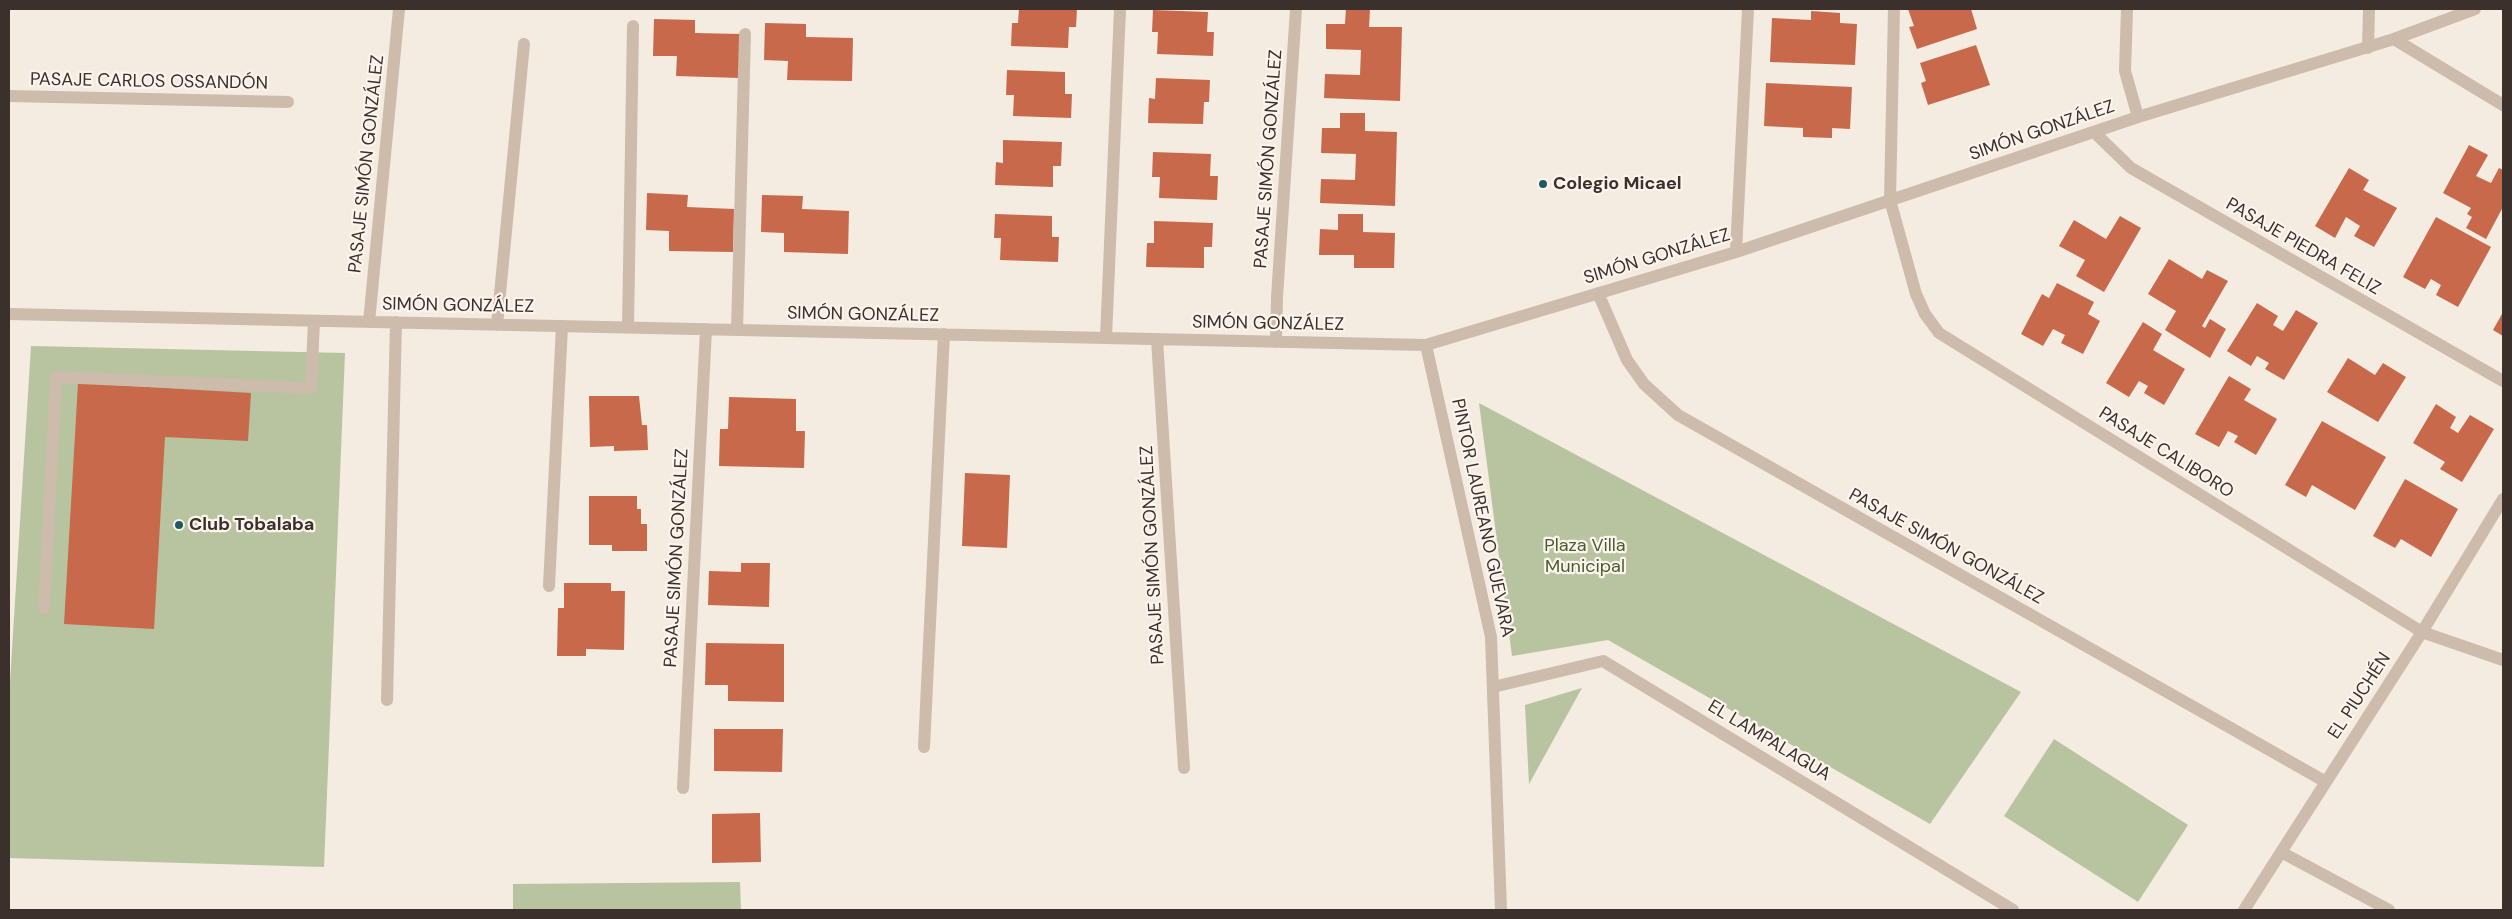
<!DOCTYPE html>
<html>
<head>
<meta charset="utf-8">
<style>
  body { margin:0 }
  #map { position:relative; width:2512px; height:919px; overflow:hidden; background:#f4ebe1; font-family:"DM Sans",sans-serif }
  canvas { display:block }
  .frame { position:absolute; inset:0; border:10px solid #3b302b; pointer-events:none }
</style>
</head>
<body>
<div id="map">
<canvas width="2512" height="919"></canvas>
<div class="frame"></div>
</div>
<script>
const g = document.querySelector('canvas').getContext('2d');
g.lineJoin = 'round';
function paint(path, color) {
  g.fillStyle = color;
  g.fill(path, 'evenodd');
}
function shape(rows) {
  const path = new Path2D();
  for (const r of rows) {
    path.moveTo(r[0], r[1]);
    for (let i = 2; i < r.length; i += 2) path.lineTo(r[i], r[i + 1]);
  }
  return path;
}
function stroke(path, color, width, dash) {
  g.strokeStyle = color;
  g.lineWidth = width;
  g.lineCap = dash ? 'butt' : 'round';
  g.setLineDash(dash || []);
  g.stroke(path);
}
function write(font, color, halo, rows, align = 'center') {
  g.font = font + ' "DM Sans",sans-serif';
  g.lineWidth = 4.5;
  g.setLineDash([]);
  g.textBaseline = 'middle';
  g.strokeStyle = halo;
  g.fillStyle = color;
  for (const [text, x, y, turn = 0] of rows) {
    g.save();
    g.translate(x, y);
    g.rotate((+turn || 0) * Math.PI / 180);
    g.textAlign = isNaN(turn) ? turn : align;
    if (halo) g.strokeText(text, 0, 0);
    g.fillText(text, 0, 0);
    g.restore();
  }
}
const green = shape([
  [31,346,345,353,324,867,9,858,9,698],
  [1479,403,2021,692,1930,824,1608,640,1512,656],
  [1582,688,1529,784,1525,705],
  [2054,739,2188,825,2138,902,2004,816],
  [740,882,741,910,513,910,513,884]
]);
const building = shape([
  [1019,9,1077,9,1076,27,1069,27,1068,48,1011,46,1012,23,1018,23],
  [1346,9,1370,9,1369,27,1402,27,1400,101,1324,98,1325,74,1360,75,1361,50,1326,49,1326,24,1345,24],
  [1908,9,1971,9,1977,29,1917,49,1909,27,1914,26],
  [1153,10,1208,12,1207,32,1214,32,1213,56,1157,54,1158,32,1152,32],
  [1811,11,1840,13,1840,23,1857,24,1855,65,1770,62,1772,18,1811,20],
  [654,19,695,20,695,33,741,34,740,78,676,76,677,56,653,56],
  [765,23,806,24,806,37,853,38,852,81,787,80,788,61,764,60],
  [1976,45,1990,85,1928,105,1921,83,1926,81,1920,63],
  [1007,70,1065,72,1065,94,1072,94,1071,118,1013,116,1014,95,1006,95],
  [1156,78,1210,80,1209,102,1204,102,1203,124,1148,123,1149,98,1155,99],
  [1766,83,1852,87,1850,129,1832,128,1832,138,1803,137,1803,128,1764,126],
  [1340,113,1365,113,1365,131,1397,132,1395,206,1320,203,1321,179,1355,180,1356,154,1321,153,1322,128,1340,128],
  [1003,140,1062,142,1061,166,1053,166,1053,187,995,185,996,162,1003,163],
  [2469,145,2488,155,2476,176,2491,183,2499,168,2503,170,2503,207,2486,239,2466,228,2472,217,2467,214,2471,208,2443,193],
  [1153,152,1211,154,1210,176,1218,176,1217,200,1159,198,1160,177,1152,177],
  [2349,168,2369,180,2363,190,2397,208,2374,247,2354,236,2360,226,2346,217,2335,238,2315,226],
  [647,193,688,195,687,207,734,209,733,252,669,251,669,231,646,230],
  [762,195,803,196,802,209,849,211,848,254,784,252,784,233,761,232],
  [995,214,1052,216,1052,237,1059,237,1058,262,1000,260,1001,238,994,238],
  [1338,214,1363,214,1363,232,1395,233,1394,268,1354,268,1354,255,1319,255,1320,229,1338,230],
  [2120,216,2141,228,2104,292,2076,276,2085,260,2059,246,2074,220,2106,239],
  [2436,217,2491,247,2458,307,2436,295,2441,285,2431,279,2425,289,2403,277],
  [1154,221,1213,223,1212,247,1204,247,1204,268,1146,267,1147,243,1154,243],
  [2169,259,2202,279,2207,270,2228,281,2202,326,2205,328,2210,319,2226,329,2210,358,2165,330,2176,311,2148,294],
  [2057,283,2094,302,2088,314,2100,321,2083,354,2061,343,2065,335,2053,329,2043,346,2021,334,2042,294,2049,298],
  [2257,303,2278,316,2273,325,2283,331,2296,310,2318,323,2284,380,2265,369,2269,363,2257,356,2251,366,2227,351],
  [2503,312,2503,336,2493,330],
  [2143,322,2162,334,2153,350,2185,369,2164,405,2144,393,2148,386,2139,381,2129,397,2106,383],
  [2348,358,2375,375,2383,363,2406,377,2378,422,2327,392],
  [2229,376,2251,389,2244,400,2277,419,2256,455,2234,442,2238,436,2228,431,2219,447,2195,434],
  [78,383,251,393,248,441,165,437,154,629,64,624],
  [589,396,639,396,642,425,647,425,648,450,614,451,614,446,590,447],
  [729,397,796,399,796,431,805,431,804,468,719,466,720,429,728,429],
  [2436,404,2456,417,2450,428,2458,433,2470,415,2494,429,2462,482,2440,469,2445,462,2413,443],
  [2322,421,2386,457,2355,510,2312,485,2306,497,2285,485],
  [965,473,1010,475,1007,548,962,546],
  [2405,479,2458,509,2431,557,2401,539,2395,548,2373,536],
  [589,496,637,496,637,509,641,509,641,524,647,524,647,551,612,551,612,545,589,545],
  [741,563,770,563,769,607,708,605,709,571,741,572],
  [564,583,611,583,611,591,625,591,624,650,586,649,586,656,557,656,558,608,564,608],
  [706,643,784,644,784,702,728,701,728,685,705,685],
  [714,729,783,729,782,772,714,771],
  [760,813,761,862,712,863,712,814]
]);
const minor = shape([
  [1894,9,1890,200,1916,294,1925,314,1939,333,2422,632,2503,660],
  [2127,9,2125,71,2138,117],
  [2394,39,2503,105],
  [2368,48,2369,9],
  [9,96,288,102],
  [2094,132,2131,168,2503,381],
  [1736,252,1748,9],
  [1598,293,1627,360,1644,384,1678,415,2326,782],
  [9,314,1426,345,1736,252,2138,117,2394,39,2475,9],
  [369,322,399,9],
  [497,325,524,44],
  [628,327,633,26],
  [737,330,745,34],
  [1106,338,1120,9],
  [1157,339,1184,768],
  [1276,342,1277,297,1296,9],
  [1426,345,1491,637,1501,910],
  [549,586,562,326],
  [44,608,56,377,311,388,314,321],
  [1493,687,1603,661,2013,910],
  [387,700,396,322],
  [924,747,944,334],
  [683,788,706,329],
  [2281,852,2389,910],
  [2244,910,2422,632,2503,499]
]);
const markers = [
  [1543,184,5,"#1f5a5e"],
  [179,525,5,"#1f5a5e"]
];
const streetNames = [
  ["PASAJE CARLOS OSSANDÓN",149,82,1],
  ["SIMÓN GONZÁLEZ",2042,131,-19],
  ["PASAJE SIMÓN GONZÁLEZ",1269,159,-86],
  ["PASAJE SIMÓN GONZÁLEZ",367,164,-84],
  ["PASAJE PIEDRA FELIZ",2303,247,30],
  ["SIMÓN GONZÁLEZ",1657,257,-17],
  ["SIMÓN GONZÁLEZ",458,306,1],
  ["SIMÓN GONZÁLEZ",863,315,1],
  ["SIMÓN GONZÁLEZ",1268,324,1],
  ["PASAJE CALIBORO",2166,453,32],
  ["PINTOR LAUREANO GUEVARA",1482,518,78],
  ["PASAJE SIMÓN GONZÁLEZ",1946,547,29],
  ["PASAJE SIMÓN GONZÁLEZ",1153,555,-93],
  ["PASAJE SIMÓN GONZÁLEZ",677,558,-87],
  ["EL PIUCHÉN",2360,696,-57],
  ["EL LAMPALAGUA",1769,741,31]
];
const poiNames = [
  ["Colegio Micael",1553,184],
  ["Club Tobalaba",189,525]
];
const parkNames = [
  ["Plaza Villa",1585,546],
  ["Municipal",1585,567]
];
paint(green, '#b8c4a0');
paint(building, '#c8694b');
stroke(minor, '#cdbbac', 12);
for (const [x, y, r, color] of markers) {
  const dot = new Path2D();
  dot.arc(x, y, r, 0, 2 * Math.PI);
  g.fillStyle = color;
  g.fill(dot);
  stroke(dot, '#fbf5ee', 2);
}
write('18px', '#3b302b', '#fbf5ee', streetNames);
write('bold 18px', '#3b302b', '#fbf5ee', poiNames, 'left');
write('18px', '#4a5a2e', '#fbf5ee', parkNames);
</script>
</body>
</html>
